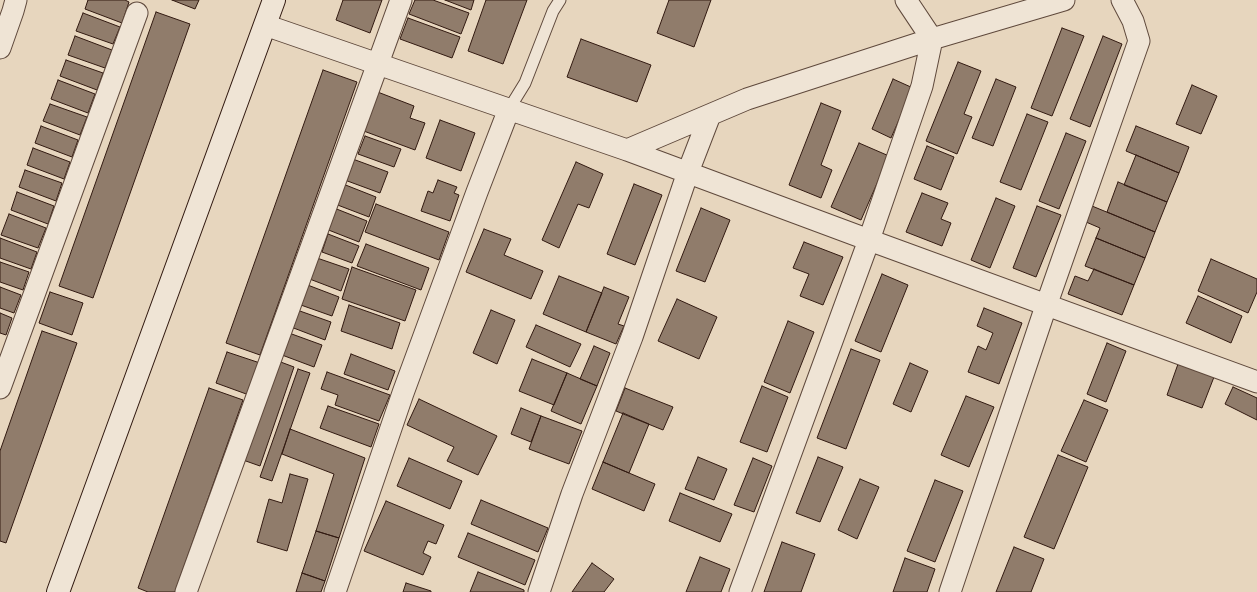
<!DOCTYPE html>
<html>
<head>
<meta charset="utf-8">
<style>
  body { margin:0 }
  canvas { display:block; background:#e7d6be }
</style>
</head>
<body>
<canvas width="1257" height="592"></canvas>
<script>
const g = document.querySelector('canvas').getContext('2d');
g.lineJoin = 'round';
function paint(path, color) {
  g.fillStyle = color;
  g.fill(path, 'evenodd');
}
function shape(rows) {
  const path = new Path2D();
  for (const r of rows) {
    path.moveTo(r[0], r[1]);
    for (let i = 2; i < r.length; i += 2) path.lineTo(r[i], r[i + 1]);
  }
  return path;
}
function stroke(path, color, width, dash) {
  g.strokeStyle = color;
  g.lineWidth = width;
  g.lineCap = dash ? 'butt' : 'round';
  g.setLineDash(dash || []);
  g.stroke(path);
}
const building = shape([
  [88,0,125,0,129,2,122,23,85,9,88,0],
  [172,0,199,0,195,9,172,0],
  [343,0,382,0,370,33,336,20,343,0],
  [415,0,433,0,469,13,461,34,409,14,415,0],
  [445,0,474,0,471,10,445,0],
  [486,0,527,0,503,64,468,51,486,0],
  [669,0,711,0,694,47,657,33,669,0],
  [156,12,190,24,93,298,59,286,156,12],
  [83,13,120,27,113,44,76,31,83,13],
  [408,18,460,37,452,58,400,39,408,18],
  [1062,28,1084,36,1052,116,1031,108,1062,28],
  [75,36,112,50,105,68,68,55,75,36],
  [1103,36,1122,44,1090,127,1070,119,1103,36],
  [581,39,651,65,637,102,567,77,581,39],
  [66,60,103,73,97,90,60,76,66,60],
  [958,62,981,71,964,114,972,117,957,154,926,141,958,62],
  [323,70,357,82,260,355,226,343,323,70],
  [893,79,913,88,891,138,872,129,893,79],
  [996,79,1016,87,993,146,972,138,996,79],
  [58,80,95,94,88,113,51,99,58,80],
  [1192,85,1217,96,1201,134,1176,124,1192,85],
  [375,91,414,106,410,118,425,123,415,150,361,130,375,91],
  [821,103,841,111,821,165,832,170,821,198,789,185,821,103],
  [50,104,87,117,80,135,43,121,50,104],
  [1027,114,1048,122,1021,190,1000,182,1027,114],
  [440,120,475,133,461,171,426,158,440,120],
  [41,126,78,140,72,157,35,143,41,126],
  [1136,126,1189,147,1179,173,1126,151,1136,126],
  [1066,133,1086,141,1059,209,1039,201,1066,133],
  [365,136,401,149,394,167,358,154,365,136],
  [859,143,889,156,861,220,831,207,859,143],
  [927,146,954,157,941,190,914,179,927,146],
  [33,148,70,162,64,179,27,165,33,148],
  [1136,155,1179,173,1167,202,1124,185,1136,155],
  [350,158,388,172,380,193,342,179,350,158],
  [576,162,603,174,589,208,578,204,559,248,542,240,576,162],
  [25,170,62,183,56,201,19,187,25,170],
  [438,180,457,187,454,193,459,195,450,221,421,211,428,191,433,193,438,180],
  [1118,182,1167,202,1155,232,1107,212,1118,182],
  [343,184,376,197,369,217,335,204,343,184],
  [634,184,662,195,635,265,607,254,634,184],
  [17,192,54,206,48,224,11,210,17,192],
  [922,193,948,203,941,219,951,223,942,246,906,232,922,193],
  [996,198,1015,206,990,268,971,260,996,198],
  [376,204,449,232,439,260,365,232,376,204],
  [1037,206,1061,215,1036,277,1013,268,1037,206],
  [1092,206,1155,232,1145,258,1096,238,1100,228,1086,222,1092,206],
  [334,208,367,221,359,242,326,229,334,208],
  [701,208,730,220,705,282,676,271,701,208],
  [9,214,46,228,38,248,1,235,9,214],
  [484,229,511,239,504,255,543,271,531,299,466,272,484,229],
  [328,234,359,246,352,263,322,252,328,234],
  [0,238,37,252,31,269,0,258,0,238],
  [1096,238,1145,258,1134,285,1085,266,1096,238],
  [804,242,843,257,823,305,800,296,809,274,793,268,804,242],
  [366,244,429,268,421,290,357,266,366,244],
  [314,257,349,269,341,291,307,278,314,257],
  [1211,259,1257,279,1257,292,1248,313,1198,291,1211,259],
  [0,262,29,272,23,290,0,282,0,262],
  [352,267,416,290,405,321,342,299,352,267],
  [1094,269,1134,285,1122,315,1068,294,1075,276,1088,281,1094,269],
  [882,274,908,285,881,352,855,341,882,274],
  [559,276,602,293,586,332,543,314,559,276],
  [305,284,339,297,332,316,298,304,305,284],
  [0,287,21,295,14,313,0,308,0,287],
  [604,287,629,297,618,324,624,326,616,344,586,332,604,287],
  [50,292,83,303,72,335,39,323,50,292],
  [1198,296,1242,316,1231,343,1186,323,1198,296],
  [677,299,717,317,699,359,658,341,677,299],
  [349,305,400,323,392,349,341,331,349,305],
  [984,308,1022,323,999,384,968,372,978,346,986,350,993,333,977,326,984,308],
  [297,310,331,322,325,340,291,327,297,310],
  [491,310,515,320,497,364,473,353,491,310],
  [0,313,12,318,6,335,0,333,0,313],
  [788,321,814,332,790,393,764,382,788,321],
  [536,325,581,344,570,367,526,347,536,325],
  [42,331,77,343,6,543,0,541,0,451,42,331],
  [289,333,322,345,314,367,282,355,289,333],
  [1107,343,1126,351,1106,402,1087,394,1107,343],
  [594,346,610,353,597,386,580,379,594,346],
  [851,349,880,360,846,449,817,438,851,349],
  [227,352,260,363,249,395,216,383,227,352],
  [351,354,395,371,388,390,344,374,351,354],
  [532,359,567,373,554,405,519,391,532,359],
  [278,361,294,367,260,466,243,460,278,361],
  [910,363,928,371,911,412,893,404,910,363],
  [1178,364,1214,377,1202,408,1167,395,1178,364],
  [298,369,310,373,272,481,260,477,298,369],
  [327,372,390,395,379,421,335,405,338,395,321,389,327,372],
  [567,373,597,386,581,424,551,411,567,373],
  [762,386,788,397,767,452,740,442,762,386],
  [1233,387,1257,398,1257,420,1225,404,1233,387],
  [209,388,243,400,175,592,148,592,138,588,209,388],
  [625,388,673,407,663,430,616,411,625,388],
  [966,396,994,407,969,467,941,455,966,396],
  [419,399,497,436,478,475,447,461,454,447,407,425,419,399],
  [1084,400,1108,410,1086,462,1061,451,1084,400],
  [328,406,379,424,371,447,320,428,328,406],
  [521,408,541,416,531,442,511,434,521,408],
  [623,413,649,424,629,473,603,462,623,413],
  [541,416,582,431,569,464,529,449,541,416],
  [290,429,365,458,339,538,316,531,334,474,282,454,290,429],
  [1058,455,1088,467,1054,549,1024,537,1058,455],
  [698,457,727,469,714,500,685,489,698,457],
  [818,457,843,467,820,522,796,513,818,457],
  [409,458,462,481,450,509,397,486,409,458],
  [753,458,772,466,754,512,734,505,753,458],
  [603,462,655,484,644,511,592,489,603,462],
  [290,474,308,479,287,551,257,542,269,499,282,503,290,474],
  [860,479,879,487,857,539,838,530,860,479],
  [935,480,963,491,935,562,907,551,935,480],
  [680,493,732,514,720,542,669,521,680,493],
  [481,500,548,528,538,552,471,524,481,500],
  [386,501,444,525,436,544,428,541,423,553,431,557,423,575,364,551,386,501],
  [316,531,339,538,325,581,302,573,316,531],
  [468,533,535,560,525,585,458,557,468,533],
  [782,542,815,554,801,592,764,592,782,542],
  [1014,547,1044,559,1031,592,996,592,1014,547],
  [700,557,730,569,721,592,686,592,700,557],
  [905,558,935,569,927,592,893,592,905,558],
  [592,563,614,579,604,592,572,592,592,563],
  [478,572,524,590,524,592,470,592,478,572],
  [302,573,325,581,321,592,296,592,302,573],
  [406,583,431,591,431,592,403,592,406,583]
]);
const lane = shape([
  [509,109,525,83,553,11,560,0]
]);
const street = shape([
  [265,25,627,150,747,99,932,39,1064,0],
  [0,48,13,11,16,0],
  [627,150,869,240,1257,382],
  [0,388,137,13],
  [186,592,401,0],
  [335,592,403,393,477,192,509,109],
  [539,592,572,494,632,337,688,172,710,115],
  [740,592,869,240,922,86,932,39,906,0],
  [950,592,1046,306,1139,41,1133,21,1122,0]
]);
const secondary = shape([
  [58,592,274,0]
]);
paint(building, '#907c6b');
stroke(building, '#321a11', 1);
stroke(lane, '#5f493c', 13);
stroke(street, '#5f493c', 23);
stroke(secondary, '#321a11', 24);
stroke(lane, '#efe4d5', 11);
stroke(street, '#efe4d5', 21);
stroke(secondary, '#efe4d5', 22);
</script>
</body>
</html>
